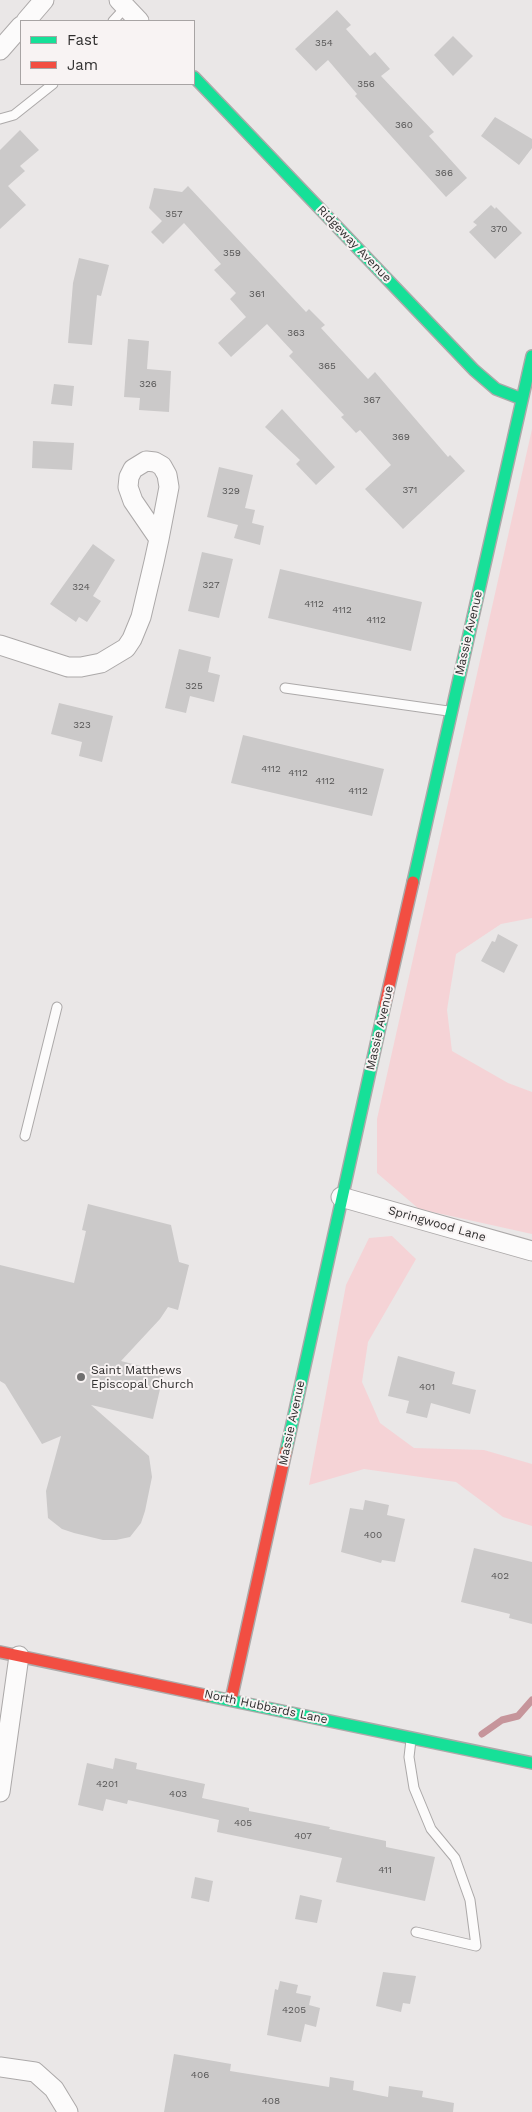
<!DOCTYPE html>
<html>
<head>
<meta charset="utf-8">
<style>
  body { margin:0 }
  #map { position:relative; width:532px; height:2112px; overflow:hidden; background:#eae7e7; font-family:"Work Sans",sans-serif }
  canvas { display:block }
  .legend { position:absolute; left:20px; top:20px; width:175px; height:65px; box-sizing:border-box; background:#f8f3f3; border:1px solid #a8a4a4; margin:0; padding:6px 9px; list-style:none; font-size:15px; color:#2f2e2e }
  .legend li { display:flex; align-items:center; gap:10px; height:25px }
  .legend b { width:25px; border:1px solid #a8a4a4 }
</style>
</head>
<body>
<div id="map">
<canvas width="532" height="2112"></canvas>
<ul class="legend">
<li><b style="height:6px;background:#16e098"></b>Fast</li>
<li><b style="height:6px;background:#f24e42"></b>Jam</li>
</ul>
</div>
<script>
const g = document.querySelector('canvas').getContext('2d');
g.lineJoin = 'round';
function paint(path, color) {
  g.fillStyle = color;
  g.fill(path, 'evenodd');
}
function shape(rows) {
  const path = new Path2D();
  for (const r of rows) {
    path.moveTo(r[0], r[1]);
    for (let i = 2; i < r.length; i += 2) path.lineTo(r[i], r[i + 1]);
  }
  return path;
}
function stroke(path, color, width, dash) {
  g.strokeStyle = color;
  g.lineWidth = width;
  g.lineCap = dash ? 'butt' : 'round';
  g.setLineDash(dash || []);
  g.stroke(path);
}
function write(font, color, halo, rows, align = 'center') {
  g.font = font + ' "Work Sans",sans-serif';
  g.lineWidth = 4;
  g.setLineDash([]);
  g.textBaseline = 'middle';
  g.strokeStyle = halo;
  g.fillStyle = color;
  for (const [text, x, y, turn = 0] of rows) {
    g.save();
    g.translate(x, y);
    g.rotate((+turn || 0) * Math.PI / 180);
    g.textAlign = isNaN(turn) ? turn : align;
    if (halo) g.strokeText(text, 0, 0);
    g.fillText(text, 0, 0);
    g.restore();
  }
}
const green = shape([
  [532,429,532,918,501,924,456,954,447,1010,452,1051,508,1083,532,1092,532,1234,419,1209,377,1173,377,1119],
  [392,1236,416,1259,368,1342,362,1382,380,1423,414,1448,484,1450,532,1464,532,1526,503,1517,456,1482,364,1469,309,1485,346,1285,369,1238]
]);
const stream = shape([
  [482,1734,502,1720,518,1716,532,1700]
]);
const building = shape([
  [337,10,351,25,346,29,370,56,375,52,390,69,381,76,434,132,429,136,467,178,446,197,355,96,357,94,328,60,316,71,295,49],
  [453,36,473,56,453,76,434,55],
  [495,117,532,139,532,148,519,165,481,136],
  [20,130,39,150,20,166,25,171,8,186,26,205,0,229,0,150],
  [188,186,306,312,309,309,325,325,321,328,368,379,375,372,448,457,450,455,465,471,403,529,365,489,391,465,360,430,356,433,341,417,344,415,289,356,293,352,267,324,231,357,218,343,246,317,230,299,236,293,214,270,221,264,184,223,163,244,151,232,162,221,149,208,154,188,182,192],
  [491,205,495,209,496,207,522,233,495,259,469,232,477,225,473,222],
  [79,258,109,265,101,296,97,295,92,345,68,343,73,283],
  [128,339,149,341,147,369,171,371,169,412,139,410,140,398,124,397],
  [54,384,74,386,72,406,51,404],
  [282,409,335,467,316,485,296,464,300,460,265,427],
  [33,441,74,443,72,470,32,468],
  [219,467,253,475,245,508,255,510,252,523,264,526,260,545,234,538,238,525,207,517],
  [93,544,115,560,93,596,101,601,87,622,79,617,76,622,50,604],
  [202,552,233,559,219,618,188,611],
  [280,569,422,602,411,651,268,618],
  [179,649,211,657,208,672,220,675,214,702,190,696,186,713,165,708],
  [59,703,113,716,102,762,79,756,82,742,51,734],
  [243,735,384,769,372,816,231,783],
  [498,934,518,945,504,973,481,961,492,941,495,942],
  [88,1204,171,1225,179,1262,189,1265,178,1310,168,1307,160,1319,121,1361,164,1372,153,1419,91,1405,149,1456,152,1477,145,1511,141,1523,130,1537,116,1540,103,1540,74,1533,62,1529,48,1518,46,1491,61,1436,42,1444,5,1384,0,1381,0,1265,74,1283,86,1231,82,1230],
  [398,1356,455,1372,452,1384,476,1390,470,1414,431,1403,427,1418,406,1413,409,1401,388,1396],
  [365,1500,389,1505,387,1515,405,1519,395,1562,382,1560,381,1563,341,1552,350,1508,363,1510],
  [474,1548,532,1562,532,1624,509,1618,510,1614,461,1602],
  [115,1758,137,1763,136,1769,205,1784,202,1798,249,1808,249,1811,330,1827,329,1829,386,1841,386,1847,435,1857,425,1901,336,1882,342,1858,217,1832,219,1820,128,1800,127,1804,106,1799,103,1811,78,1805,87,1763,113,1769],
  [195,1877,213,1881,209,1902,191,1898],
  [300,1895,322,1900,317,1923,295,1919],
  [383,1972,416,1976,410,2004,403,2003,401,2012,376,2006],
  [280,1981,298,1985,296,1993,311,1996,309,2005,320,2008,316,2027,305,2024,301,2042,267,2035,275,1989,278,1990],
  [174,2054,231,2064,230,2071,329,2087,330,2077,354,2081,353,2090,388,2097,389,2086,423,2091,422,2097,454,2103,453,2112,164,2112]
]);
const lane = shape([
  [113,21,126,7],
  [0,119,14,115,53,84],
  [285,688,448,711],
  [25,1136,57,1007],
  [411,1740,409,1757,414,1788,431,1829,455,1858,470,1900,476,1946,416,1932]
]);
const street = shape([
  [119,0,139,21],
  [26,21,44,0],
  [0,50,21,26],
  [0,645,68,667,81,667,101,663,126,648,132,639,141,617,154,562,159,539,169,487,167,475,162,466,155,462,146,461,133,469,129,477,128,487,133,501,159,539],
  [341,1197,532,1251],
  [0,1792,19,1656],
  [0,2067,35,2072,54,2089,68,2112]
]);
const fast = shape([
  [194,77,474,370,496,389,522,399],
  [413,882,532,356],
  [286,1451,385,1004],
  [209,1696,532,1763]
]);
const jam = shape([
  [385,1004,413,882],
  [0,1652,209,1696],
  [231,1700,286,1451]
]);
const markers = [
  [81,1377,5,"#706f6f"]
];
const numberNames = [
  ["354",324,43],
  ["356",366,84],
  ["360",404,125],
  ["366",444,173],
  ["357",174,214],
  ["370",499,229],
  ["359",232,253],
  ["361",257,294],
  ["363",296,333],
  ["365",327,366],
  ["326",148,384],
  ["367",372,400],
  ["369",401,437],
  ["371",410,490],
  ["329",231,491],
  ["327",211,585],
  ["324",81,587],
  ["4112",314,604],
  ["4112",342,610],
  ["4112",376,620],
  ["325",194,686],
  ["323",82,725],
  ["4112",271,769],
  ["4112",298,773],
  ["4112",325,781],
  ["4112",358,791],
  ["401",427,1387],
  ["400",373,1535],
  ["402",500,1576],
  ["4201",107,1784],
  ["403",178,1794],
  ["405",243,1823],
  ["407",303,1836],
  ["411",385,1870],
  ["4205",294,2010],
  ["406",200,2075],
  ["408",271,2101]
];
const streetNames = [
  ["Ridgeway Avenue",354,244,46],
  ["Massie Avenue",469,633,-77],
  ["Massie Avenue",380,1028,-77],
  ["Springwood Lane",437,1224,16],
  ["Massie Avenue",292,1423,-78],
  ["North Hubbards Lane",266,1707,12]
];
const poiNames = [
  ["Saint Matthews",91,1370],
  ["Episcopal Church",91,1384]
];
paint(green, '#f5d3d6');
stroke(stream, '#c6959b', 7);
paint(building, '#cbc9c9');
stroke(lane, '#aca9a9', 11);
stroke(street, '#aca9a9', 21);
stroke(fast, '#aca9a9', 14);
stroke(jam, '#aca9a9', 14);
stroke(lane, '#fcfbfb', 9);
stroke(street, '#fcfbfb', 19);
stroke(fast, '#16e098', 11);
stroke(jam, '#f24e42', 11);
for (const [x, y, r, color] of markers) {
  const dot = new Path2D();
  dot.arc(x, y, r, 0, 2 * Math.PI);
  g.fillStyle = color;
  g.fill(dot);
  stroke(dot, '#f8f3f3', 2);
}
write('10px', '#565555', null, numberNames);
write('12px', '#2f2e2e', '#f8f3f3', streetNames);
write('12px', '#2f2e2e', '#f8f3f3', poiNames, 'left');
</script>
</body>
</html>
